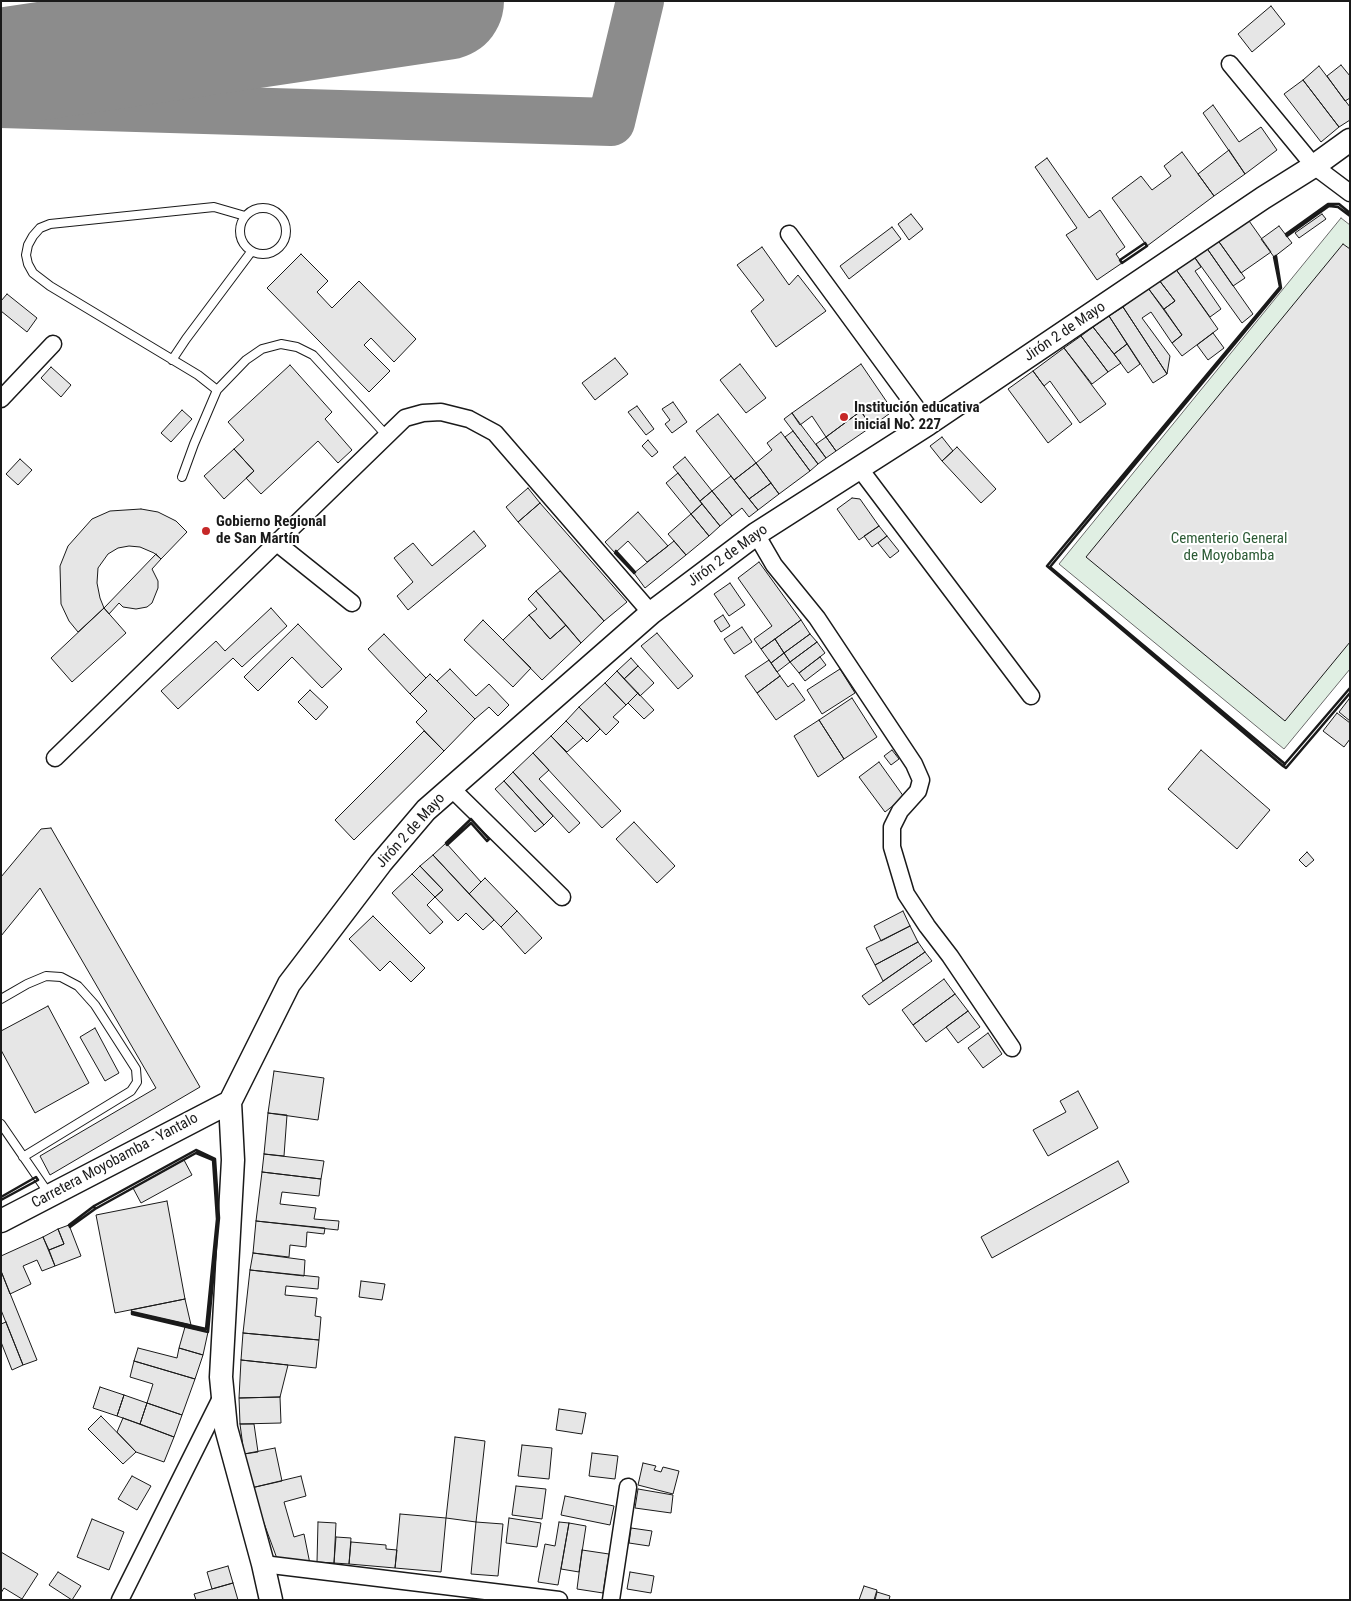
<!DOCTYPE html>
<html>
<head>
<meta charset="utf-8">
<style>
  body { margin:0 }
  #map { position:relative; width:1351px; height:1601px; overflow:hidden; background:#fff; font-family:"Roboto Condensed",sans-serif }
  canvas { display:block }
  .frame { position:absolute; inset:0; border:2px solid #1a1a1a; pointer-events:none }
</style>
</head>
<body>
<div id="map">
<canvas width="1351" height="1601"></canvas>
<div class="frame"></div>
</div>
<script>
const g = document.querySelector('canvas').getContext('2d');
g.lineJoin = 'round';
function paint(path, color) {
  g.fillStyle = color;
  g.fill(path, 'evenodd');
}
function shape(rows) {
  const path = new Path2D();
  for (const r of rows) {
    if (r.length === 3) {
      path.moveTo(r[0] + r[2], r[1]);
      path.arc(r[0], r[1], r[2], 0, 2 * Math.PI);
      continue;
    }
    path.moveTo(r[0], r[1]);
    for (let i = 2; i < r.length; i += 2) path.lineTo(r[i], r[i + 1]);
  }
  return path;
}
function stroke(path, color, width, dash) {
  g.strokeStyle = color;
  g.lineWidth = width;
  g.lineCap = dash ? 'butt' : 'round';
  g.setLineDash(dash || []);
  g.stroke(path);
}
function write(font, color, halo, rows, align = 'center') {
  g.font = font + ' "Roboto Condensed",sans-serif';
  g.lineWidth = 4;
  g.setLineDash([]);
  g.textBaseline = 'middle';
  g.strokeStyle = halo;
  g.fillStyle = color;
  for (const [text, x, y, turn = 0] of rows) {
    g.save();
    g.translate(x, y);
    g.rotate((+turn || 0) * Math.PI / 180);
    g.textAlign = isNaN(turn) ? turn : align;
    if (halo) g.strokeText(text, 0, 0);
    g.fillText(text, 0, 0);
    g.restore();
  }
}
const green = shape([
  [1341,218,1350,225,1350,669,1284,749,1059,564,1341,218]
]);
const taxiway = shape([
  [1,104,611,122,640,1]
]);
const runway = shape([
  [1,67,445,1]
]);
const building = shape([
  [1271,6,1285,24,1252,52,1238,34,1271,6],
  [1341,65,1350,76,1350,98,1345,101,1327,76,1341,65],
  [1319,66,1350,107,1350,120,1339,127,1303,80,1319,66],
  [1303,80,1339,127,1321,142,1284,94,1303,80],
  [1213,105,1239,142,1261,127,1277,150,1245,174,1203,113,1213,105],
  [1229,150,1245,174,1214,196,1198,174,1229,150],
  [1182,152,1214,196,1147,246,1112,198,1141,176,1152,190,1171,176,1164,166,1182,152],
  [1047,158,1089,218,1100,210,1125,247,1116,254,1122,263,1097,280,1066,235,1077,228,1035,167,1047,158],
  [911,214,923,229,909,240,898,224,911,214],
  [1322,214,1326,219,1299,238,1295,233,1322,214],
  [1247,218,1271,252,1241,273,1217,239,1247,218],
  [1279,226,1292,243,1274,257,1261,239,1279,226],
  [892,227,901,239,849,279,840,266,892,227],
  [1217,239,1245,278,1233,286,1206,247,1217,239],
  [1343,244,1350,249,1350,642,1285,721,1086,557,1343,244],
  [762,247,789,285,798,275,826,311,776,347,751,311,764,300,737,265,762,247],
  [1206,247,1253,314,1242,323,1193,255,1206,247],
  [301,254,328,281,317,292,332,308,359,281,416,339,394,362,371,338,364,345,390,371,369,392,267,288,301,254],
  [1193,255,1201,267,1195,271,1221,309,1210,317,1175,268,1193,255],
  [1175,268,1218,329,1182,356,1172,343,1182,335,1164,309,1175,301,1159,280,1175,268],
  [1159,280,1175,301,1164,309,1148,288,1159,280],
  [1148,288,1182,335,1172,343,1151,312,1142,318,1170,356,1167,374,1123,307,1148,288],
  [7,294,37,318,27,332,1,311,1,301,7,294],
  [1123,307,1167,374,1153,383,1109,316,1123,307],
  [1109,316,1127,344,1114,354,1093,327,1109,316],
  [1093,327,1121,363,1108,372,1081,336,1093,327],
  [1213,333,1224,348,1208,360,1197,345,1213,333],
  [1081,336,1108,372,1092,384,1064,348,1081,336],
  [1127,344,1140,364,1128,373,1114,354,1127,344],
  [1064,348,1106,404,1080,423,1050,381,1044,386,1033,371,1064,348],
  [615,358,628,374,595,400,582,383,615,358],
  [740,364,766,398,746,413,720,380,740,364],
  [861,364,893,411,871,427,861,411,826,437,812,416,800,425,792,413,861,364],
  [290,365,332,412,325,419,352,450,338,463,318,441,261,494,246,478,254,471,234,449,244,440,228,422,290,365],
  [51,367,71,385,61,397,41,378,51,367],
  [1033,371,1072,424,1048,443,1008,389,1033,371],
  [673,402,687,422,672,433,665,424,670,420,662,409,673,402],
  [637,406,654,429,646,435,628,412,637,406],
  [182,410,192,419,171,442,161,433,182,410],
  [861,411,871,427,836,451,826,437,861,411],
  [792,413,826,458,818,464,784,419,792,413],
  [718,414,756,463,734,480,696,431,718,414],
  [793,431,818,464,810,471,785,437,793,431],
  [781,432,810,471,779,494,756,463,772,450,767,443,781,432],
  [826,437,836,451,826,458,816,444,826,437],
  [942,437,953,451,942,461,930,446,942,437],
  [648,440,658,452,652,457,642,446,648,440],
  [957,447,996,489,981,503,942,461,957,447],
  [234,449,254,471,224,499,204,476,234,449],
  [685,457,712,491,700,501,673,467,685,457],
  [20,459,32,470,18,485,6,474,20,459],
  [756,463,771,483,749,499,734,480,756,463],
  [678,473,702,504,691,514,666,483,678,473],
  [731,476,758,510,749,517,742,508,732,516,712,491,731,476],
  [771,483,779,494,758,510,749,499,771,483],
  [528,488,540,503,518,522,506,507,528,488],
  [712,491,732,516,720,526,700,501,712,491],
  [852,498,860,499,879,526,859,540,837,509,852,498],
  [540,503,627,602,604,621,518,522,540,503],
  [702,504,720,526,709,536,691,514,702,504],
  [141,509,158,512,176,521,187,532,161,559,154,553,140,547,129,546,118,548,108,554,98,568,97,583,100,598,104,608,78,632,69,621,61,604,60,566,68,546,92,519,110,511,141,509],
  [638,512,668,546,647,562,628,541,615,553,605,542,638,512],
  [691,514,709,536,686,555,668,534,691,514],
  [879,526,887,536,872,547,864,536,879,526],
  [474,531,486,546,408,610,397,596,413,582,394,558,413,543,432,566,474,531],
  [887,536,899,551,890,558,878,543,887,536],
  [674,541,686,555,645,588,634,573,674,541],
  [156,554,161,559,152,569,158,581,158,588,152,603,147,607,136,609,123,607,119,603,109,614,104,608,156,554],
  [759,562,801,620,761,649,754,639,772,626,738,578,759,562],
  [560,571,604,621,581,643,536,591,560,571],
  [730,583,745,605,729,616,714,594,730,583],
  [536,591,566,625,550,639,529,615,537,609,528,599,536,591],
  [104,608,126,633,72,682,51,658,104,608],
  [271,608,287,626,242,667,233,658,178,709,161,691,216,641,225,651,271,608],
  [529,615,550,639,566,625,581,643,542,680,503,640,529,615],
  [723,615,730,626,721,632,714,621,723,615],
  [483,620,531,668,513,687,464,640,483,620],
  [801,620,810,634,784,653,775,639,801,620],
  [298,624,342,669,322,688,292,657,258,691,244,677,298,624],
  [742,627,752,642,734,654,724,639,742,627],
  [657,633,693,676,678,689,641,646,657,633],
  [384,634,426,678,410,694,368,649,384,634],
  [810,634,817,642,790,662,784,653,810,634],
  [775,639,784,653,771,663,761,649,775,639],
  [817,642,825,653,799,673,790,662,817,642],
  [784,653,790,662,777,672,771,663,784,653],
  [820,657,826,665,805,681,799,673,820,657],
  [631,658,638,666,624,679,617,671,631,658],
  [769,660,780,676,757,693,745,676,769,660],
  [638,666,654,683,640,696,624,679,638,666],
  [450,669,476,696,489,684,509,705,498,716,489,707,475,719,437,681,450,669],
  [840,669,855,693,822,714,807,690,840,669],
  [617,671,638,693,626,705,605,683,617,671],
  [430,674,475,719,444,751,416,722,427,711,410,694,430,674],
  [780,676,788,687,793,683,805,700,776,720,757,693,780,676],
  [605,683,626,705,613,717,619,722,606,735,579,707,605,683],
  [310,690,328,707,316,720,298,702,310,690],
  [638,693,654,710,644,719,628,703,638,693],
  [852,698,877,737,844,759,819,720,852,698],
  [1349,699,1350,699,1350,721,1339,712,1349,699],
  [579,707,600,729,587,742,566,721,579,707],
  [1337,713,1350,723,1350,739,1344,747,1323,731,1337,713],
  [819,720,844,759,818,777,794,736,819,720],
  [566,721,583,738,567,752,551,736,566,721],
  [424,731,444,751,354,840,335,820,424,731],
  [551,736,621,811,602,828,533,753,551,736],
  [892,750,899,759,891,765,884,756,892,750],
  [1201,750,1270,810,1237,849,1168,789,1201,750],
  [533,753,549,770,539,779,580,823,569,833,513,772,533,753],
  [879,762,904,797,885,812,859,777,879,762],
  [513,772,553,816,544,825,504,781,513,772],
  [504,781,544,825,535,832,495,789,504,781],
  [634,822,675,866,657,883,616,839,634,822],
  [51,828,200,1087,50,1175,40,1156,156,1088,40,888,1,936,1,877,41,829,51,828],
  [446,843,481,882,469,894,433,855,446,843],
  [1307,852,1314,860,1306,867,1299,860,1307,852],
  [433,855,494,920,483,930,466,913,458,921,435,897,443,890,420,866,433,855],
  [420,866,443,890,435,897,412,874,420,866],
  [412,874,435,897,427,905,443,922,430,934,392,893,412,874],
  [485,878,517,911,501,927,469,894,485,878],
  [517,911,542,938,525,954,501,927,517,911],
  [903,911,910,926,881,941,874,926,903,911],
  [373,916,425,968,411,982,390,961,380,971,349,939,373,916],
  [910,926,918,942,875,965,866,948,910,926],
  [918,942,925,952,883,981,875,965,918,942],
  [925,952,932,961,869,1005,862,996,925,952],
  [944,979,955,994,913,1025,902,1010,944,979],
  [955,994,968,1011,926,1042,913,1025,955,994],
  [48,1006,89,1083,35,1113,1,1050,1,1031,48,1006],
  [968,1011,980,1027,958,1043,946,1027,968,1011],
  [95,1028,119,1073,105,1081,80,1037,95,1028],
  [988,1033,1002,1054,983,1068,968,1048,988,1033],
  [274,1071,324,1078,318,1120,268,1113,274,1071],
  [1078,1091,1098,1128,1048,1156,1033,1130,1066,1112,1060,1101,1078,1091],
  [268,1113,287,1115,284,1156,264,1154,268,1113],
  [264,1154,324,1161,321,1179,262,1172,264,1154],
  [184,1160,192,1175,141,1203,133,1188,184,1160],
  [1118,1161,1129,1182,992,1258,981,1237,1118,1161],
  [262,1172,321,1179,319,1196,282,1192,280,1204,316,1208,314,1219,339,1221,338,1230,256,1221,262,1172],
  [167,1201,185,1299,115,1313,96,1215,167,1201],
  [256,1221,325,1228,324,1234,307,1232,306,1247,290,1245,289,1257,253,1253,256,1221],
  [69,1225,81,1256,55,1266,49,1250,64,1244,58,1229,69,1225],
  [58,1229,64,1244,49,1250,43,1237,58,1229],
  [43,1237,55,1266,42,1271,37,1260,23,1266,31,1284,10,1294,1,1271,1,1256,43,1237],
  [253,1253,305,1260,304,1276,250,1270,253,1253],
  [250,1270,319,1277,318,1289,286,1286,285,1295,317,1298,315,1316,321,1317,319,1340,243,1333,250,1270],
  [1,1271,37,1360,23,1365,1,1310,1,1271],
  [361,1281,385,1284,382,1300,359,1297,361,1281],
  [185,1299,191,1325,132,1312,131,1310,185,1299],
  [6,1322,23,1365,12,1370,1,1342,1,1324,6,1322],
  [185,1327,208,1332,203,1355,179,1348,185,1327],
  [243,1333,319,1340,316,1368,241,1360,243,1333],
  [138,1348,177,1358,179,1348,203,1355,195,1379,134,1361,138,1348],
  [241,1360,288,1365,280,1397,239,1398,241,1360],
  [134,1361,195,1379,182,1415,147,1403,153,1384,130,1377,134,1361],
  [100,1387,124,1395,117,1416,93,1408,100,1387],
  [124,1395,147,1403,140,1424,117,1416,124,1395],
  [280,1397,281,1423,240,1424,239,1398,280,1397],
  [147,1403,182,1415,174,1437,140,1424,147,1403],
  [559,1409,586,1413,582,1434,556,1430,559,1409],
  [101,1416,136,1452,123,1464,88,1429,101,1416],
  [123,1418,174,1437,164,1462,136,1452,117,1432,123,1418],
  [240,1424,254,1424,258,1452,244,1454,240,1424],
  [455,1437,485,1441,476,1522,446,1518,455,1437],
  [522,1445,552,1448,549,1479,518,1476,522,1445],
  [275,1448,282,1481,251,1488,244,1454,275,1448],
  [592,1453,618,1456,615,1479,589,1476,592,1453],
  [643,1463,656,1466,654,1470,661,1472,663,1467,679,1471,673,1494,638,1485,643,1463],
  [132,1476,151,1486,137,1510,118,1499,132,1476],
  [301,1476,306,1496,284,1502,294,1537,304,1534,310,1564,279,1564,251,1488,301,1476],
  [516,1486,546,1489,542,1519,512,1515,516,1486],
  [638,1489,673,1495,671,1513,635,1508,638,1489],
  [565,1496,614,1506,610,1525,561,1515,565,1496],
  [400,1514,446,1518,441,1572,395,1568,400,1514],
  [509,1518,541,1523,537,1547,506,1543,509,1518],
  [92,1519,124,1532,109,1570,77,1557,92,1519],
  [318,1522,336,1523,334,1563,317,1562,318,1522],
  [476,1522,503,1524,498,1576,471,1574,476,1522],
  [559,1522,569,1523,558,1585,538,1582,545,1544,555,1546,559,1522],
  [569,1523,586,1526,579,1572,561,1569,569,1523],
  [631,1528,652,1531,649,1546,629,1543,631,1528],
  [336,1537,351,1538,349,1564,334,1563,336,1537],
  [351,1542,386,1545,386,1549,397,1550,395,1568,349,1564,351,1542],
  [582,1550,609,1554,603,1593,577,1589,582,1550],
  [1,1552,38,1574,22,1599,4,1588,1,1593,1,1552],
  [228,1566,233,1583,212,1589,207,1572,228,1566],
  [58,1572,81,1586,72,1600,49,1585,58,1572],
  [630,1572,654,1576,651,1593,627,1589,630,1572],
  [233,1583,238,1600,196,1600,194,1594,233,1583],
  [864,1586,877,1590,874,1600,859,1600,864,1586],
  [877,1592,890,1596,889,1600,875,1600,877,1592]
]);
const service = shape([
  [263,231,23],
  [172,360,186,339,251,252],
  [217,390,198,375,50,286,33,273,28,264,26,255,28,245,33,236,40,228,50,224,214,207,245,216],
  [182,477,194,444,217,390,246,360,262,349,281,344,297,347,313,355,387,436],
  [1,999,27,984,46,976,61,977,78,986,95,1005,136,1069,137,1082,131,1091,23,1157],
  [1,1124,49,1194]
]);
const minor = shape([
  [1230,64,1314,166,1350,193],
  [789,234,928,424],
  [1,399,53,344],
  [860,469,1031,696],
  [756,534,774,565,817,618,914,764,921,780,918,791,900,811,892,827,892,847,906,894,927,926,950,956,1012,1048],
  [277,543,352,603],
  [55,758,405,418,423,413,441,412,469,419,495,433,651,613],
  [451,788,562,897],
  [263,1564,559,1600],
  [120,1600,222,1396],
  [611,1600,628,1487]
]);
const secondary = shape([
  [1,1221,230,1102],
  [271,1600,263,1564,226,1428,221,1377,233,1160,230,1102,289,984,381,863,426,810,651,613,756,534,928,424,1263,198,1314,166,1350,140]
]);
const wall = shape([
  [1350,213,1339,204,1328,204,1286,234,1287,236,1329,206,1338,207,1350,216],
  [1145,243,1147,246,1122,263,1120,260,1145,243],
  [1276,256,1281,288,1050,567,1285,764,1283,766,1047,566,1280,287,1274,257,1276,256],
  [616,551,635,572,634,573,615,553,616,551],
  [1350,688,1283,766,1286,768,1350,693],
  [471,819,489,839,487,841,471,823,447,845,446,843,471,819],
  [196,1150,215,1159,219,1218,208,1332,132,1314,132,1312,206,1329,217,1219,213,1160,196,1153,95,1209,94,1206,196,1150],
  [1,1197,36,1177,38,1180,1,1200],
  [94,1206,95,1209,70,1227,69,1225,94,1206]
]);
const markers = [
  [844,417,5,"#c62828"],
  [206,531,5,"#c62828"]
];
const streetNames = [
  ["Jirón 2 de Mayo",1065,332,-34],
  ["Jirón 2 de Mayo",728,556,-36],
  ["Jirón 2 de Mayo",411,831,-48],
  ["Carretera Moyobamba - Yantalo",115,1161,-28]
];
const poiNames = [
  ["Institución educativa",854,408],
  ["inicial No. 227",854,425],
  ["Gobierno Regional",216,522],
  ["de San Martín",216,539]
];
const parkNames = [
  ["Cementerio General",1229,539],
  ["de Moyobamba",1229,556]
];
paint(green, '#e0efe3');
stroke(green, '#6a6a6a', 1);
stroke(taxiway, '#8c8c8c', 48);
stroke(runway, '#8c8c8c', 118);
paint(building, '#e6e6e6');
stroke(building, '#1a1a1a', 1);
stroke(service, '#1a1a1a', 10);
stroke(minor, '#1a1a1a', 19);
stroke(secondary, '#1a1a1a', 25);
stroke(service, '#fff', 8);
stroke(minor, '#fff', 16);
stroke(secondary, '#fff', 22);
stroke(wall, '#1a1a1a', 2.5);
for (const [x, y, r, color] of markers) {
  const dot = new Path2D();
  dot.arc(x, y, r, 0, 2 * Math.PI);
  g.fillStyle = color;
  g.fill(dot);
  stroke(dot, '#fff', 2);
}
write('15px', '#1a1a1a', '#fff', streetNames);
write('bold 15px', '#1a1a1a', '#fff', poiNames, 'left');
write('15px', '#2b5a34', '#fff', parkNames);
</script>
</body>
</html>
